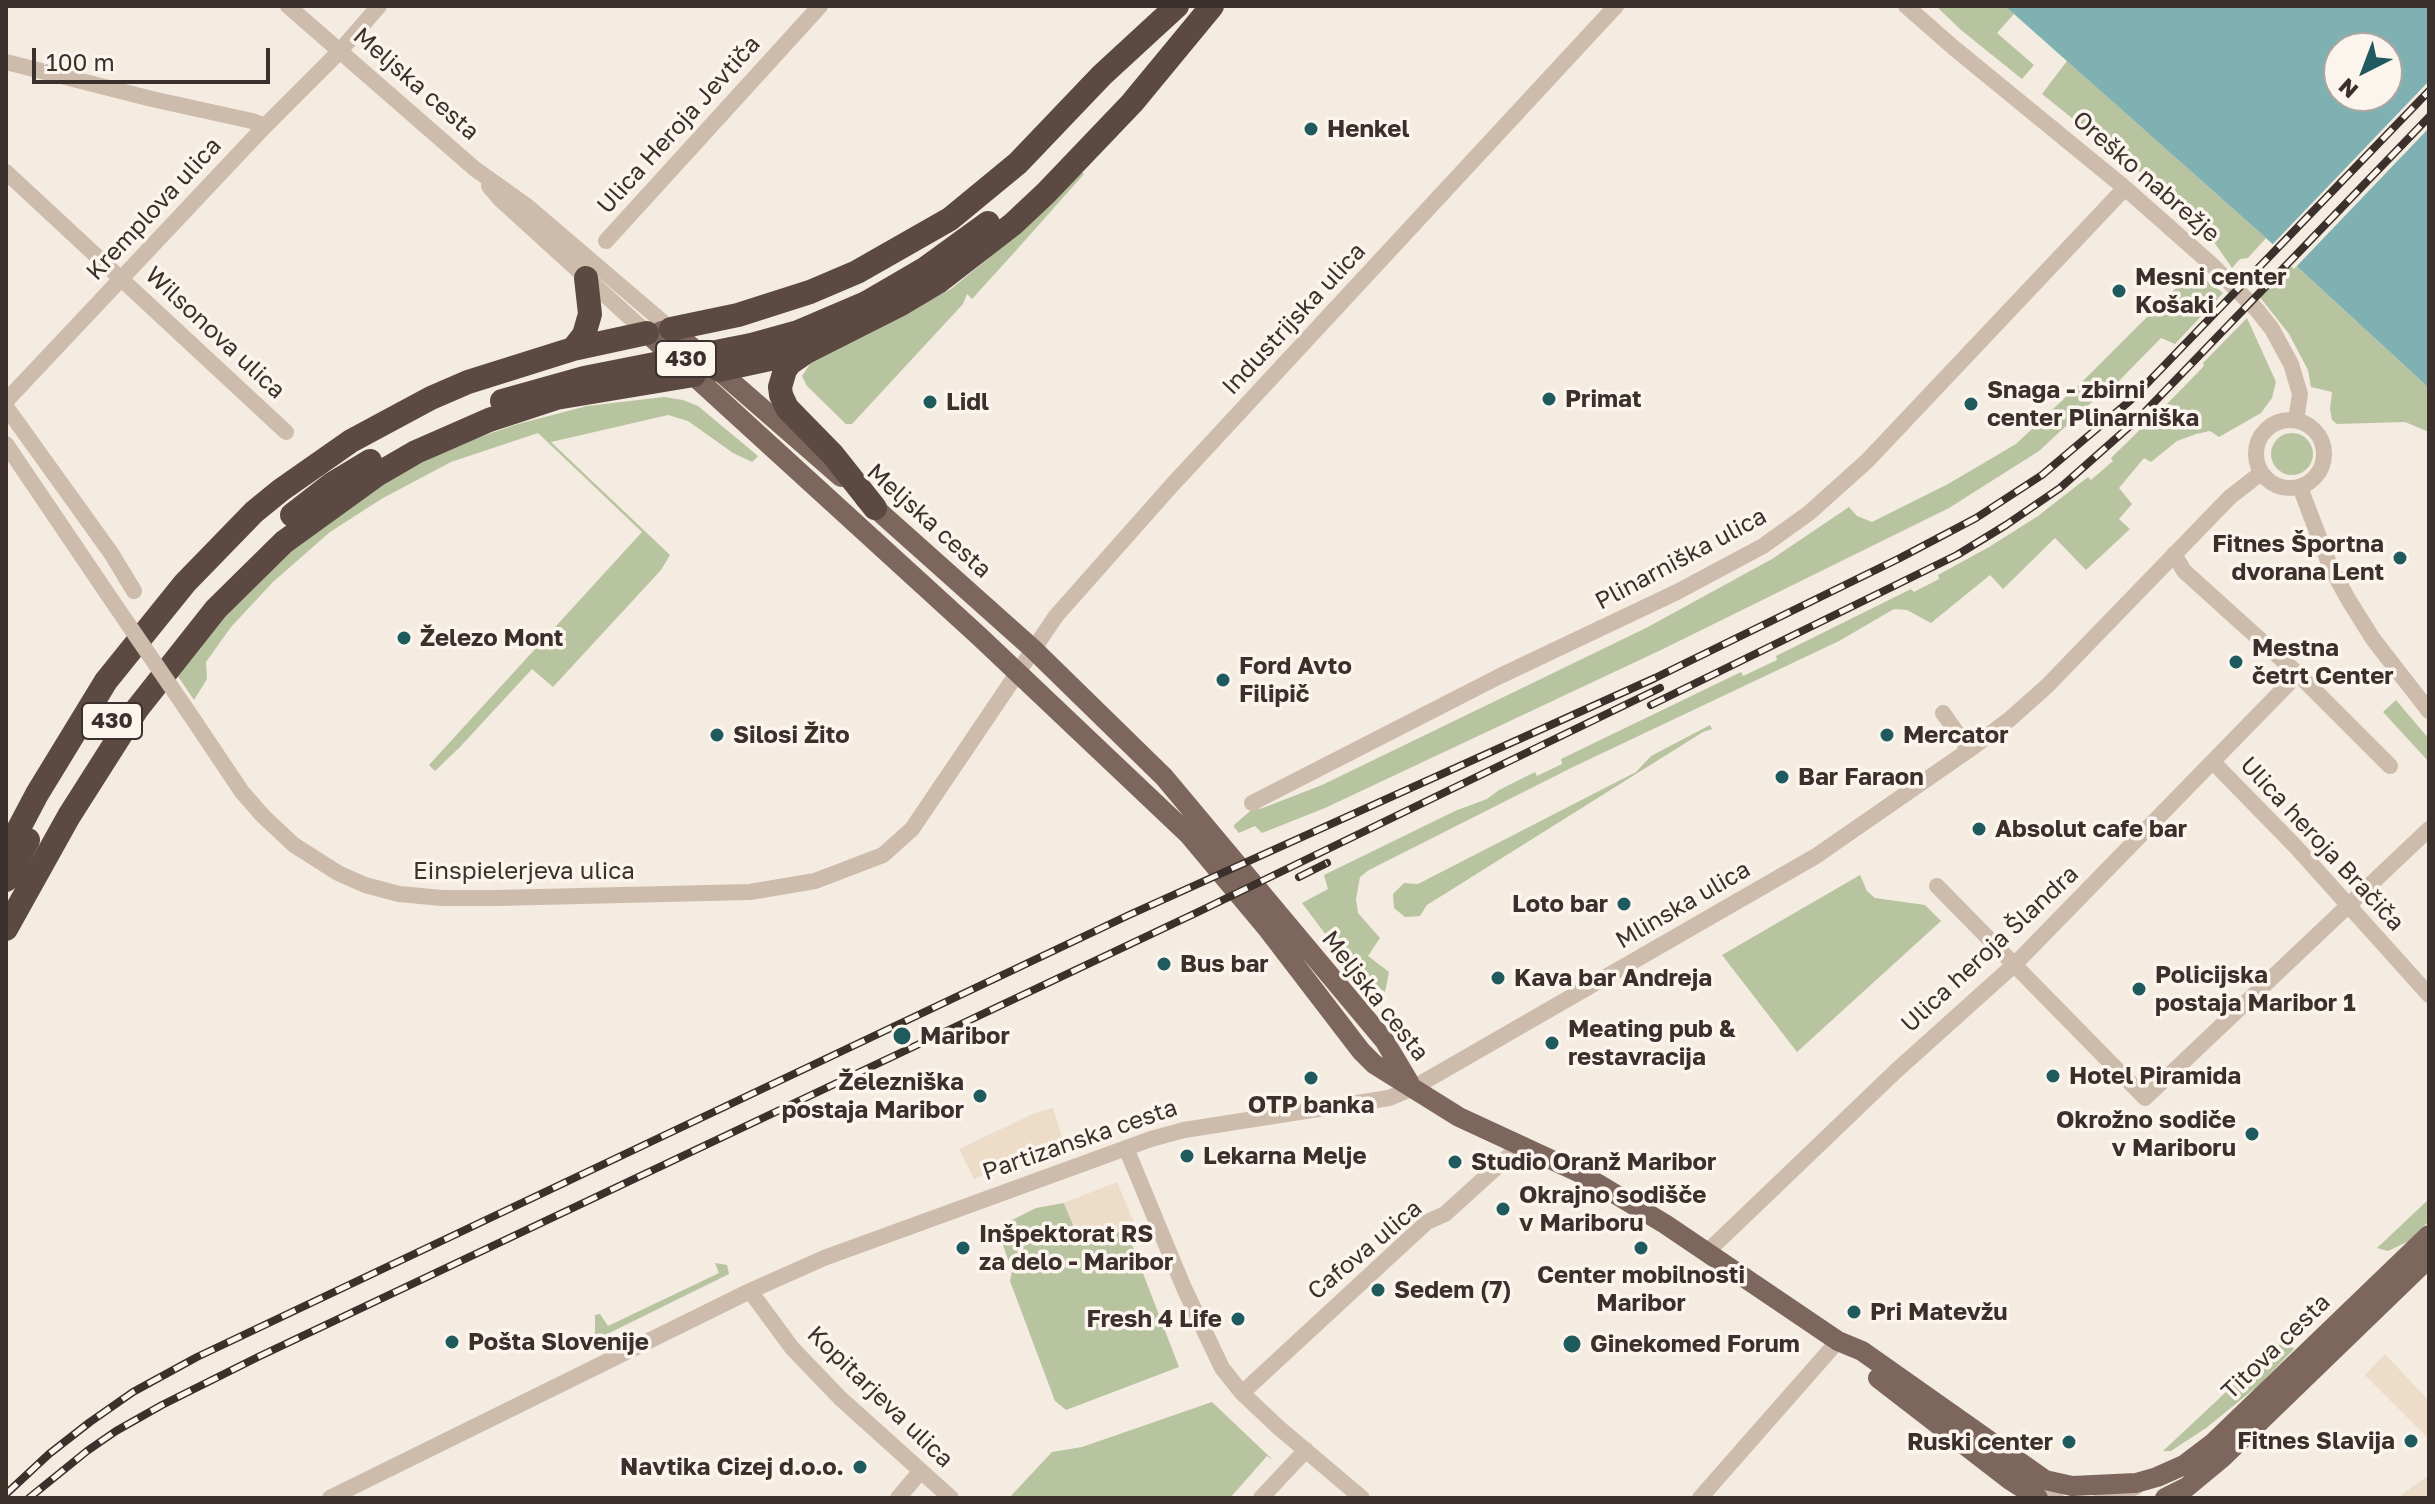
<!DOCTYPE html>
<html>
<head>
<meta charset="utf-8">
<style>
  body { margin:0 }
  #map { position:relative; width:2435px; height:1504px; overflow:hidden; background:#f4ebe1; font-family:"Golos Text",sans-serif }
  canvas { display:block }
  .frame { position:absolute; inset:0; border:8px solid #3b302b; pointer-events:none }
  .north { position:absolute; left:2323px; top:32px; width:80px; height:80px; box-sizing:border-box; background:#fbf5ee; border:2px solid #aea6a0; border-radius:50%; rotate:222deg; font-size:22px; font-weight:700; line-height:32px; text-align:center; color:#3b302b }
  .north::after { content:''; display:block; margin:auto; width:28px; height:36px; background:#1f5a5e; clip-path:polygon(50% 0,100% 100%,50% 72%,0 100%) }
  .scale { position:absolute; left:32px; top:48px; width:238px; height:36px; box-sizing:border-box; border:4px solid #3b302b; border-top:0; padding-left:10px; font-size:24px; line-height:28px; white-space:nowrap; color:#3b302b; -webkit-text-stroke:6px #fbf5ee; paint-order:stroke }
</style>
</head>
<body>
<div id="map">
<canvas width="2435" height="1504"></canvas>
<div class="frame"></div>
<div class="north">N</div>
<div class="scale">100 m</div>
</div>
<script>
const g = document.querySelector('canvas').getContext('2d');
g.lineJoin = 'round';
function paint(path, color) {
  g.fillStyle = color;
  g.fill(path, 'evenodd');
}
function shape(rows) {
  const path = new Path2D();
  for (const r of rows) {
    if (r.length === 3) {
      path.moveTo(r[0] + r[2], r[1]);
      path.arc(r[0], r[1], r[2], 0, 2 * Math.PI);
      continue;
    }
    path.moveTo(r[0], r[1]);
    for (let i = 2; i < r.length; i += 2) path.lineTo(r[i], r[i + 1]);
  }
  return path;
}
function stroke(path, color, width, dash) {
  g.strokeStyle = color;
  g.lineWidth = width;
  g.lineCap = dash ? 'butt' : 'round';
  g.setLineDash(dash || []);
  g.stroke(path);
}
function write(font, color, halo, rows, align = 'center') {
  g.font = font + ' "Golos Text",sans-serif';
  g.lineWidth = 7;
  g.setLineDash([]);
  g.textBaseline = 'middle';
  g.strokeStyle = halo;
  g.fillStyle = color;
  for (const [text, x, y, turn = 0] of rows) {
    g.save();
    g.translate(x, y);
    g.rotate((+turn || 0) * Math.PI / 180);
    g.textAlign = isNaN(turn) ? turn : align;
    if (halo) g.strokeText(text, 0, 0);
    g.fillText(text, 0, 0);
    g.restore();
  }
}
const green = shape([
  [1936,6,2005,6,2014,14,1997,33,2034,65,2022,79,1961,30],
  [2067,61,2266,238,2248,258,2240,259,2232,268,2214,242,2219,236,2042,94],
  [1079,170,1084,174,1012,255,972,299,967,294,963,304,852,424,846,424,807,386,802,376,814,358,951,289,985,261],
  [2291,261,2429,388,2429,432,2405,422,2337,424,2332,420,2330,409,2332,392,2311,387,2308,370,2289,334,2259,296],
  [2189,275,2205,279,2223,293,2175,344,2161,338,2111,389,2106,389,2039,451,1949,508,1663,649,1325,808,1262,833,1255,826,1239,833,1234,827,1234,825,1256,806,1260,809,1322,785,1646,628,1772,559,1849,507,1857,516,1872,522,1948,484,2016,444,2090,374],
  [2247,318,2276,382,2272,398,2261,413,2219,437,2210,431,2196,434,2177,441,2151,462,2144,458,2119,488,2132,504,2119,519,2130,529,2086,570,2055,538,2003,589,1990,575,1931,623,1907,610,1894,609,1839,641,1573,767,1369,870,1360,877,1356,899,1358,913,1380,938,1368,956,1389,972,1385,992,1370,981,1329,939,1302,903,1328,889,1324,875,1455,811,1487,799,1499,790,1535,772,1537,776,1562,764,1561,759,1741,672,1743,676,1777,660,1776,656,1911,589,1914,592,1939,579,1938,575,1989,547,2038,516,2088,477,2091,480,2113,461,2111,458,2151,419,2155,422,2168,408,2165,406,2204,366,2203,363],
  [664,397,683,400,698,406,758,456,752,462,733,453,688,421,668,415,551,442,670,555,661,570,553,687,532,669,460,747,435,771,429,765,642,532,538,433,451,462,383,498,330,532,273,582,231,627,206,662,207,679,194,700,175,672,190,648,292,546,392,478,459,444,518,424,587,406],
  [2292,454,21],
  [2396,700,2429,739,2429,762,2383,712],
  [1710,725,1712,729,1703,732,1427,905,1420,916,1405,917,1394,908,1393,894,1404,883,1418,884,1636,772,1651,756],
  [1860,875,1867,891,1875,898,1925,905,1941,921,1797,1052,1722,955],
  [2429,1199,2429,1221,2409,1241,2388,1251,2377,1248],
  [1064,1203,1082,1246,1126,1229,1179,1367,1066,1410,1055,1401,1010,1281,1012,1271,999,1234,1004,1224,1036,1208],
  [715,1263,727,1265,729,1274,595,1340,595,1315,600,1314,608,1326,719,1273],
  [2286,1341,2294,1349,2259,1385,2206,1428,2171,1451,2163,1451,2272,1349],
  [1212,1402,1274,1461,1267,1456,1230,1498,1009,1498,1052,1452,1082,1447]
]);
const plaza = shape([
  [1053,1108,1063,1141,974,1179,959,1149,1035,1113],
  [1117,1182,1135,1225,1082,1246,1064,1203],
  [2385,1354,2429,1401,2429,1439,2365,1375],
  [2429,1475,2429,1498,2397,1498]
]);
const water = shape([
  [2005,6,2429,6,2429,388,2266,238],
  [2339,48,2387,48,2387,96,2339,96]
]);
const pier = shape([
  [2429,81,2429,128,2294,269,2270,247]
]);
const minor = shape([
  [288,6,475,169,527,206,671,329],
  [1906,6,1954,48,2125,188,2211,264,2257,310,2272,329,2291,364,2300,394,2296,420],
  [6,62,152,99,252,121,265,126],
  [6,172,286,432],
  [489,186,500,199,647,333],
  [606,241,820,6],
  [6,401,265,126,339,52,379,6],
  [6,407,111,553,134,591],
  [2290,454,34],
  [6,444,115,605],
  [2300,487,2330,566,2348,599,2373,639,2429,711],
  [2174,554,2184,571,2298,674,2390,766],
  [189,713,242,792,263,816,294,845,338,873,365,885,399,894,442,898,497,898,750,892,815,881,883,855,912,829,1056,616,1173,484,1616,6],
  [1943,713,1969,750],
  [2213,762,2296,847,2429,995],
  [1252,803,1498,677,1677,592,1763,546,1809,513,1867,461,2125,188],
  [1937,886,2145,1098,2429,829],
  [1126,1148,1184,1288,1222,1368,1242,1393,1278,1427,1362,1498],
  [1707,1252,1897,1070,2015,964,2298,674],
  [750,1291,792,1348,840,1398,951,1498],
  [1242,1393,1427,1222,1445,1214,1521,1145],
  [2036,1475,2056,1498],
  [330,1498,750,1291,824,1258,1151,1139,1184,1130,1389,1098,1413,1088,1816,856,1969,750,2010,719,2047,686,2230,497,2261,473],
  [898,1498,920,1472],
  [1261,1498,1306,1450],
  [1700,1498,1838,1341],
  [2101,1498,2136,1487]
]);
const major = shape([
  [661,331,671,329,841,477],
  [647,333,980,637,1189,835,1266,927,1361,1051,1374,1064,1459,1117,1580,1173,1665,1224,1838,1341,1862,1351,2045,1480,2072,1486,2136,1483,2157,1477,2184,1465,2213,1443,2429,1235],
  [865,499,1033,649,1164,777,1384,1040,1409,1082],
  [1878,1378,2010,1480,2038,1498],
  [2165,1498,2187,1487,2222,1458,2429,1258]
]);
const highway = shape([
  [866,303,926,268,988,223],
  [671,329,738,315,810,292,857,272,950,219,1018,163,1102,75,1177,6],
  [573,349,584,335,590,314,586,278],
  [719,370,770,359,805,346],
  [875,508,833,455,787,408,781,395,780,387,785,370,790,363,806,352,901,304,938,282,1013,224,1046,193,1132,103,1212,6],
  [292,515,332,484,370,461],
  [6,853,37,794,106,681,185,583,254,512,281,490,351,441,431,398,468,382,573,349,647,333],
  [6,880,28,840],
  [6,929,69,816,137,709,216,609,284,542,378,474,416,452,489,420,556,398,694,375]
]);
const rail = shape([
  [1651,705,1957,555,2006,525,2060,488,2139,418,2429,117],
  [1299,877,1327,863],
  [6,1494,49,1454,90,1422,133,1392,197,1357,1129,915,1655,678,1900,558,1976,518,2042,475,2132,399,2429,91],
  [29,1498,87,1451,116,1431,162,1405,258,1357,1198,912,1660,688]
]);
const minorBridge = shape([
  [115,605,189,713]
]);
const highwayBridge = shape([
  [502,401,584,378,751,345,798,332,866,303]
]);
const markers = [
  [1311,129,8,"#1f5a5e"],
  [2119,291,8,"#1f5a5e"],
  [1549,399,8,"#1f5a5e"],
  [930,402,8,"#1f5a5e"],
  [1971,404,8,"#1f5a5e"],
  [2400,558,8,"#1f5a5e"],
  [404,638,8,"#1f5a5e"],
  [2236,662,8,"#1f5a5e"],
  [1223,680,8,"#1f5a5e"],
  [717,735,8,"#1f5a5e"],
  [1887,735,8,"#1f5a5e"],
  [1782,777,8,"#1f5a5e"],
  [1979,829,8,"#1f5a5e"],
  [1624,904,8,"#1f5a5e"],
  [1164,964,8,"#1f5a5e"],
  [1498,978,8,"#1f5a5e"],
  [2139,989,8,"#1f5a5e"],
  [902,1036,10,"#1f5a5e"],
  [1552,1043,8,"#1f5a5e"],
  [2053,1076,8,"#1f5a5e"],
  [1311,1078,8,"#1f5a5e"],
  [980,1096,8,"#1f5a5e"],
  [2252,1134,8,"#1f5a5e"],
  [1187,1156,8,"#1f5a5e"],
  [1455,1162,8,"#1f5a5e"],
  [1503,1209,8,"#1f5a5e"],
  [963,1248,8,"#1f5a5e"],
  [1641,1248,8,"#1f5a5e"],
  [1378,1290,8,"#1f5a5e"],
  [1854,1312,8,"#1f5a5e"],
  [1238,1319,8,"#1f5a5e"],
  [452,1342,8,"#1f5a5e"],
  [1572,1344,10,"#1f5a5e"],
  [2411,1441,8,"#1f5a5e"],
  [2069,1442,8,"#1f5a5e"],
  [860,1467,8,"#1f5a5e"]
];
const shields = [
  [686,359,60],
  [112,721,60]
];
const shieldNames = [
  ["430",686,359],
  ["430",112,721]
];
const streetNames = [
  ["Meljska cesta",416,84,41],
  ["Ulica Heroja Jevtiča",679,125,-48],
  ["Oreško nabrežje",2146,177,41],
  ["Kremplova ulica",154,209,-47],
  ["Industrijska ulica",1294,319,-47],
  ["Wilsonova ulica",215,333,43],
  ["Meljska cesta",929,521,42],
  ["Plinarniška ulica",1681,559,-28],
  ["Ulica heroja Bračiča",2322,844,47],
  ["Einspielerjeva ulica",524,871],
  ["Mlinska ulica",1683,905,-30],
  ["Ulica heroja Šlandra",1990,949,-43],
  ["Meljska cesta",1375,996,52],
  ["Partizanska cesta",1080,1140,-19],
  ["Cafova ulica",1365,1250,-40],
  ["Titova cesta",2276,1347,-44],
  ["Kopitarjeva ulica",880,1397,44]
];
const poiNames = [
  ["Henkel",1327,129],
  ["Mesni center",2135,277],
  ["Košaki",2135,305],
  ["Snaga - zbirni",1987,390],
  ["center Plinarniška",1987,418],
  ["Primat",1565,399],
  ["Lidl",946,402],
  ["Fitnes Športna",2384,544,"right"],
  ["dvorana Lent",2384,572,"right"],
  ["Železo Mont",420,638],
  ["Mestna",2252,648],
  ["četrt Center",2252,676],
  ["Ford Avto",1239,666],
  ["Filipič",1239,694],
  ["Silosi Žito",733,735],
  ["Mercator",1903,735],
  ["Bar Faraon",1798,777],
  ["Absolut cafe bar",1995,829],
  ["Loto bar",1608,904,"right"],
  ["Bus bar",1180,964],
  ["Policijska",2155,975],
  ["postaja Maribor 1",2155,1003],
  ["Kava bar Andreja",1514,978],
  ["Meating pub &",1568,1029],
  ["restavracija",1568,1057],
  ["Maribor",920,1036],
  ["Hotel Piramida",2069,1076],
  ["Železniška",964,1082,"right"],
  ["postaja Maribor",964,1110,"right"],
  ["OTP banka",1311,1105,"center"],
  ["Okrožno sodiče",2236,1120,"right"],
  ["v Mariboru",2236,1148,"right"],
  ["Lekarna Melje",1203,1156],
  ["Studio Oranž Maribor",1471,1162],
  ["Okrajno sodišče",1519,1195],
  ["v Mariboru",1519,1223],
  ["Inšpektorat RS",979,1234],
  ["za delo - Maribor",979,1262],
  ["Center mobilnosti",1641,1275,"center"],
  ["Maribor",1641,1303,"center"],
  ["Sedem (7)",1394,1290],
  ["Pri Matevžu",1870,1312],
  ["Fresh 4 Life",1222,1319,"right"],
  ["Pošta Slovenije",468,1342],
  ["Ginekomed Forum",1590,1344],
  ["Fitnes Slavija",2395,1441,"right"],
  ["Ruski center",2053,1442,"right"],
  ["Navtika Cizej d.o.o.",844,1467,"right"]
];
paint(green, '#b8c4a0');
paint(plaza, '#ecdcc8');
paint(water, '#7fb0b2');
paint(pier, '#f4ebe1');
stroke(minor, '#cdbbac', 16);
stroke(major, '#7d675c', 20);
stroke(highway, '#5c4a42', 24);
stroke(rail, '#3b302b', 8);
stroke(rail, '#fbf5ee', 5, [15]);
stroke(minorBridge, '#cdbbac', 16);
stroke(highwayBridge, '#5c4a42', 24);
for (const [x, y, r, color] of markers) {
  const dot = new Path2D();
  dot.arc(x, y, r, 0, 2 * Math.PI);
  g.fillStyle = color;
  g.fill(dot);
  stroke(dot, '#fbf5ee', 3);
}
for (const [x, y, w] of shields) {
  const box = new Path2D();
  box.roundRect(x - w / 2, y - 18, w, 36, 6);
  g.fillStyle = '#fbf5ee';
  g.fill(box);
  stroke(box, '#3b302b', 2);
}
write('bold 22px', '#3b302b', null, shieldNames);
write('24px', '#3b302b', '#fbf5ee', streetNames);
write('bold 24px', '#3b302b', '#fbf5ee', poiNames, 'left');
</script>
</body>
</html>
